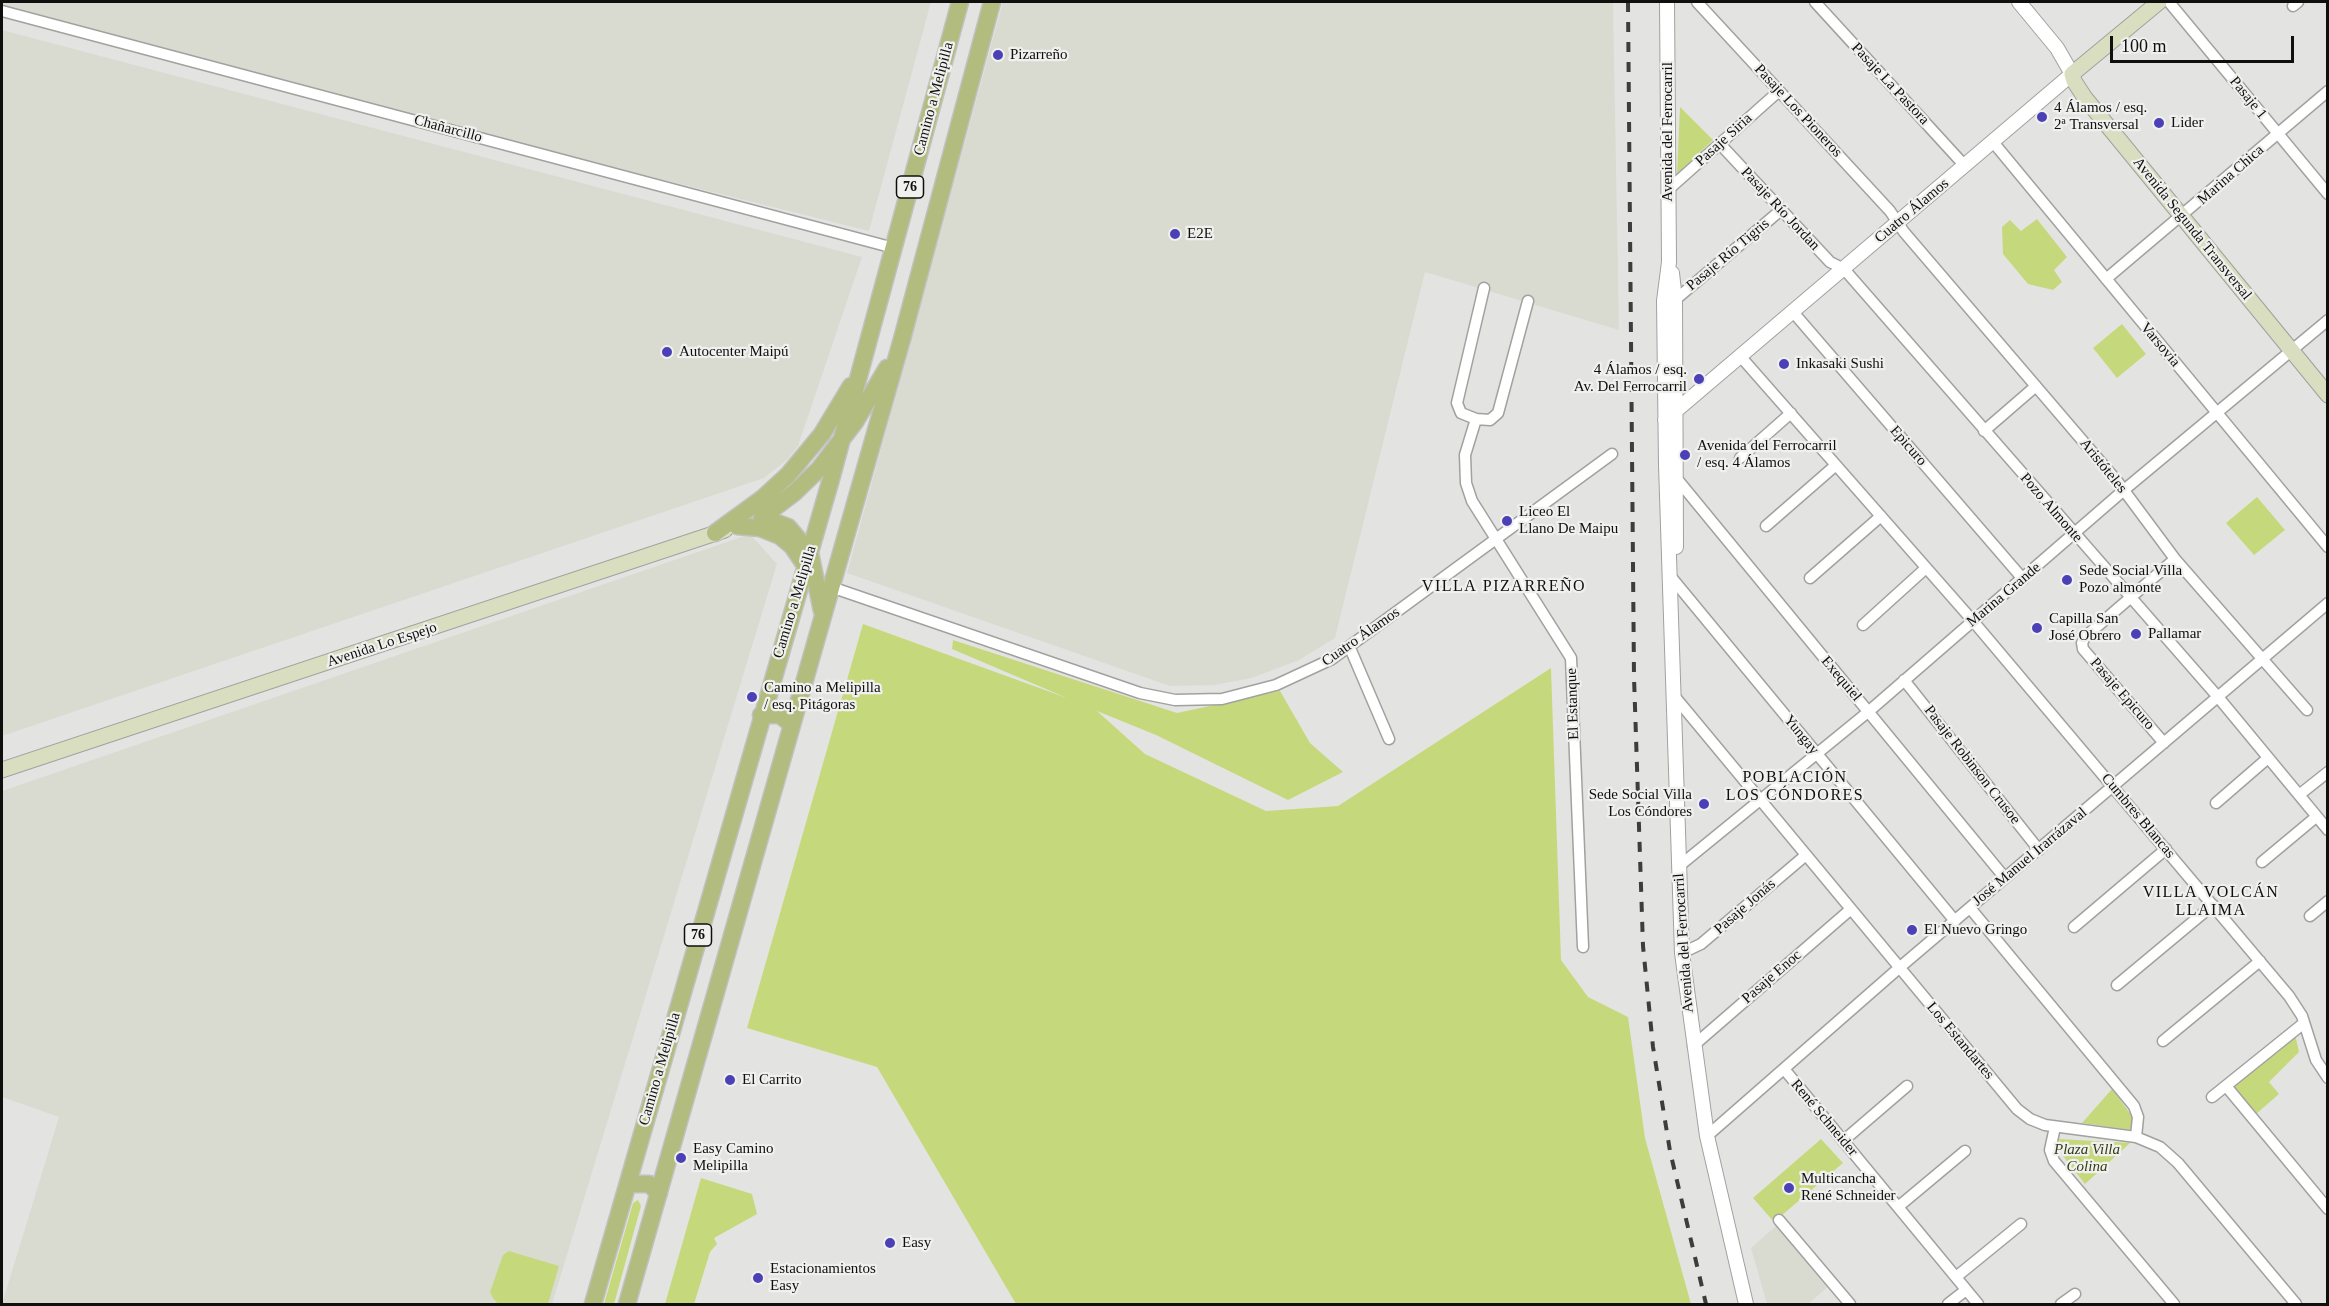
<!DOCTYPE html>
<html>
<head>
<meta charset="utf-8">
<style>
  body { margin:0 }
  #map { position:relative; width:2329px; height:1306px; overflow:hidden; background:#e3e4e1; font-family:"Times New Roman",serif }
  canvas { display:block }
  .frame { position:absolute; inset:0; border:3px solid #0f100e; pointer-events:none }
  .scale { position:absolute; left:2110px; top:36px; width:184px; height:27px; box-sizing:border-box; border:3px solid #0f100e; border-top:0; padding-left:8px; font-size:18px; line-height:21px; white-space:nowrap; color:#0f100e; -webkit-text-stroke:4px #f0f1ee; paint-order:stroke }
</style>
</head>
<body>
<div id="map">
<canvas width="2329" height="1306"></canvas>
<div class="frame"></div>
<div class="scale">100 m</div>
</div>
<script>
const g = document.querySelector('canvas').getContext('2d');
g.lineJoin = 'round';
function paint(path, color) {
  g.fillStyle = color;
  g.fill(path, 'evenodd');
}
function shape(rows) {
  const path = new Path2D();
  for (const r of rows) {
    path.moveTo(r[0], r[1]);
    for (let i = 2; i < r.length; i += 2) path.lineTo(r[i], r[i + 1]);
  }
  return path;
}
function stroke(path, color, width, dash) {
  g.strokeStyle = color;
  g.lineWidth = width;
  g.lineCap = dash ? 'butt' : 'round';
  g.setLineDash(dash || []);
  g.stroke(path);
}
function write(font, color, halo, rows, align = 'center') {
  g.font = font + ' "Times New Roman",serif';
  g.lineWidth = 4.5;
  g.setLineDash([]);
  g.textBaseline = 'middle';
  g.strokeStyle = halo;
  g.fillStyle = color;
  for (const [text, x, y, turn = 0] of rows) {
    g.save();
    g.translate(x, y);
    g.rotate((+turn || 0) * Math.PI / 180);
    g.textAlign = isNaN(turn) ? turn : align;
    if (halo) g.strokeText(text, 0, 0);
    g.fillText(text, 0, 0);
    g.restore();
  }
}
const built = shape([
  [2,2,931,2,869,231,2,15],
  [1003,2,1613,2,1619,330,1425,272,1335,638,1299,660,1252,678,1214,685,1170,686,847,573],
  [2,30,862,257,798,446,788,459,764,478,2,736],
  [750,534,777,564,552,1304,2,1304,59,1117,2,1097,2,791],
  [1778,1224,1830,1285,1808,1304,1767,1304,1751,1248]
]);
const green = shape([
  [1680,107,1713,140,1677,174],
  [2037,219,2067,257,2054,270,2062,282,2053,290,2028,284,2003,254,2002,227,2010,220,2021,231],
  [2122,324,2146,354,2117,378,2093,348],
  [2257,497,2285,530,2254,555,2226,523],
  [863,624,1067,698,952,649,953,640,1177,713,1280,691,1310,743,1343,772,1288,800,1156,735,1097,711,1145,754,1266,811,1338,806,1551,668,1561,960,1588,997,1628,1017,1645,1138,1691,1304,1016,1304,877,1067,747,1028],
  [2295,1034,2299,1052,2269,1082,2279,1094,2256,1114,2233,1087],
  [2112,1089,2132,1116,2132,1130,2082,1123],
  [1821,1139,1843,1163,1774,1222,1753,1198],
  [2059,1139,2130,1143,2085,1184,2063,1156],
  [701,1178,752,1194,757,1214,714,1238,717,1244,710,1252,694,1304,665,1304],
  [638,1200,641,1206,614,1304,604,1304,633,1203],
  [509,1251,559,1266,548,1304,498,1304,493,1298,490,1292,503,1255]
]);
const minor = shape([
  [1697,2,1890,211,1904,232,2117,481,2175,559,2307,710],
  [1815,2,1965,166],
  [2169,2,2328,194],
  [2293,6,2298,2],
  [2,11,894,248],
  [1993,142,2328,547],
  [1720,144,1830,262,1844,269,2218,697,2328,830],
  [1669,189,1779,91],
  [2106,279,2328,91],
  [1484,288,1457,403,1461,413,1476,419,1490,420,1498,413,1528,301],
  [1675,300,1781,210],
  [1793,312,2023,579],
  [1741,357,1973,621,2289,996,2302,1016,2316,1060,2328,1078],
  [1476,419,1465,455,1466,483,1472,501,1571,658,1583,947],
  [1984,431,2036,386],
  [1740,458,1791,413],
  [1677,479,2005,878],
  [1766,526,1836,465],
  [1671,577,1955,921],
  [1810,578,1881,516],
  [831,587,1140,693,1175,700,1222,699,1276,685,1332,659,1612,454],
  [1863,625,1926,568],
  [1350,648,1389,739],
  [1904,680,2039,850],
  [1675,697,2017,1109,2030,1119,2045,1125,2136,1137,2160,1147,2178,1163,2296,1304],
  [2164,743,2083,649,2082,643,2085,637,2175,559],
  [2299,795,2328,772],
  [2216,803,2268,758],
  [2262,862,2316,817],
  [1678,867,1868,712,2124,490,2328,320],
  [1970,908,2134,1106,2138,1117,2136,1137],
  [2310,916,2328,901],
  [2074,927,2166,849],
  [1682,953,1701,944,1806,855],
  [2117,985,2213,905],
  [2163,1041,2260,961],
  [1693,1046,1851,909],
  [1784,1069,1978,1304],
  [2226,1086,2328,1209],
  [2212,1097,2304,1023],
  [2055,1127,2050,1150,2054,1161,2174,1304],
  [1707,1136,1899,968,2328,603],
  [1843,1141,1907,1086],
  [1898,1207,1965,1151],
  [1779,1220,1850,1304],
  [1956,1277,2021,1224],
  [1948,1304,1966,1290],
  [2061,1304,2075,1294]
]);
const tertiary = shape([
  [1667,2,1669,262,1664,301,1666,465,1682,953,1707,1136,1746,1304],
  [1672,273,1675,300,1676,547],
  [1665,420,2072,74,2057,48,2019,2]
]);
const secondary = shape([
  [2159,2,2072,74,2074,81,2085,98,2328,395],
  [2,770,725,530]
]);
const primary = shape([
  [762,517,794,493,819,469,855,422,887,368],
  [762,517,788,527,810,553,822,611],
  [737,526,760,528,780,536,792,546,803,562],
  [715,533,763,498,788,475,822,434,851,386],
  [761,715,780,715,791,724],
  [628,1184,649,1184,659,1193],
  [593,1304,831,479,960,2],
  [627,1304,902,339,992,2]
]);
const rail = shape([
  [1628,2,1634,677,1643,946,1653,1047,1670,1151,1706,1304]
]);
const markers = [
  [998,55,6,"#4c40b7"],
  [2042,117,6,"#4c40b7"],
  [2159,123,6,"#4c40b7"],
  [1175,234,6,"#4c40b7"],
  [667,352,6,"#4c40b7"],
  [1784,364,6,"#4c40b7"],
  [1699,379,6,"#4c40b7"],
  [1685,455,6,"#4c40b7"],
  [1507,521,6,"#4c40b7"],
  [2067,580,6,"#4c40b7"],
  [2037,628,6,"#4c40b7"],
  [2136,634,6,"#4c40b7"],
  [752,697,6,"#4c40b7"],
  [1704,804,6,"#4c40b7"],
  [1912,930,6,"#4c40b7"],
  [730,1080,6,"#4c40b7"],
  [681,1158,6,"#4c40b7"],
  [1789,1188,6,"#4c40b7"],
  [890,1243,6,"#4c40b7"],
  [758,1278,6,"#4c40b7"]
];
const shields = [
  [910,187,27],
  [698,935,27]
];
const shieldNames = [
  ["76",910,187],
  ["76",698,935]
];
const poiNames = [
  ["Pizarreño",1010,55],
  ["4 Álamos / esq.",2054,108],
  ["2ª Transversal",2054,125],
  ["Lider",2171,123],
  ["E2E",1187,234],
  ["Autocenter Maipú",679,352],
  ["Inkasaki Sushi",1796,364],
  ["4 Álamos / esq.",1687,370,"right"],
  ["Av. Del Ferrocarril",1687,387,"right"],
  ["Avenida del Ferrocarril",1697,446],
  ["/ esq. 4 Álamos",1697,463],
  ["Liceo El",1519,512],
  ["Llano De Maipu",1519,529],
  ["Sede Social Villa",2079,571],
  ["Pozo almonte",2079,588],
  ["Capilla San",2049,619],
  ["José Obrero",2049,636],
  ["Pallamar",2148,634],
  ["Camino a Melipilla",764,688],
  ["/ esq. Pitágoras",764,705],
  ["Sede Social Villa",1692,795,"right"],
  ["Los Cóndores",1692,812,"right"],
  ["El Nuevo Gringo",1924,930],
  ["El Carrito",742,1080],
  ["Easy Camino",693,1149],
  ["Melipilla",693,1166],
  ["Multicancha",1801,1179],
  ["René Schneider",1801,1196],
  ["Easy",902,1243],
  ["Estacionamientos",770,1269],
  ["Easy",770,1286]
];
const streetNames = [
  ["Pasaje La Pastora",1890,84,47],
  ["Pasaje 1",2248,98,51],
  ["Camino a Melipilla",934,99,-75],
  ["Pasaje Los Pioneros",1798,111,47],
  ["Chañarcillo",448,129,15],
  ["Avenida del Ferrocarril",1668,132,-90],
  ["Pasaje Siria",1724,140,-42],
  ["Marina Chica",2231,175,-41],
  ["Pasaje Río Jordan",1780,209,47],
  ["Cuatro Álamos",1912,211,-40],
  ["Avenida Segunda Transversal",2192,229,51],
  ["Pasaje Río Tigris",1728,255,-40],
  ["Varsovia",2160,345,50],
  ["Epicuro",1908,446,49],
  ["Aristóteles",2103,466,51],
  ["Pozo Almonte",2051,508,49],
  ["Marina Grande",2004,595,-40],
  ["Camino a Melipilla",795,602,-73],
  ["Cuatro Álamos",1361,637,-35],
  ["Avenida Lo Espejo",382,645,-18],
  ["Exequiel",1841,679,50],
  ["Pasaje Epicuro",2122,694,49],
  ["El Estanque",1573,704,-92],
  ["Yungay",1801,735,51],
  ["Pasaje Robinson Crusoe",1972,765,52],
  ["Cumbres Blancas",2138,816,50],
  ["José Manuel Irarrázaval",2030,857,-40],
  ["Pasaje Jonás",1745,907,-41],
  ["Avenida del Ferrocarril",1684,943,-94],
  ["Pasaje Enoc",1772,977,-41],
  ["Los Estandartes",1960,1041,50],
  ["Camino a Melipilla",660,1069,-74],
  ["René Schneider",1824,1118,50]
];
const parkNames = [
  ["Plaza Villa",2087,1150],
  ["Colina",2087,1167]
];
const neighbourhoodNames = [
  ["VILLA PIZARREÑO",1504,587],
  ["POBLACIÓN",1795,778],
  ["LOS CÓNDORES",1795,796],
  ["VILLA VOLCÁN",2211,893],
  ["LLAIMA",2211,911]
];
paint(built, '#d9dbd1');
paint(green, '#c5d97c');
stroke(minor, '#a1a29f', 13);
stroke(tertiary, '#a1a29f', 16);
stroke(secondary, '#a1a29f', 17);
stroke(primary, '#c1c1c0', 19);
stroke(minor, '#fff', 10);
stroke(tertiary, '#fff', 14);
stroke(secondary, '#d8debf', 15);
stroke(primary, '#b2bc7f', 16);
stroke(rail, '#3d3e3b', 4, [10, 10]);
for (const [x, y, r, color] of markers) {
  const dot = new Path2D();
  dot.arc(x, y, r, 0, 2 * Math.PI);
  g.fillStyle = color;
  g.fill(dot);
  stroke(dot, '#f0f1ee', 2);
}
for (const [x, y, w] of shields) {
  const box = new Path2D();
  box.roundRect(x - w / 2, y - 11, w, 22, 4.5);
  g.fillStyle = '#f0f1ee';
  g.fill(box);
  stroke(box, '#0f100e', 1.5);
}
write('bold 14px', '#0f100e', null, shieldNames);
write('15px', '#0f100e', '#f0f1ee', poiNames, 'left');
write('15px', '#0f100e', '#f0f1ee', streetNames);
write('italic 15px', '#333b14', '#f0f1ee', parkNames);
g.letterSpacing = '1.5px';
write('16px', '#0f100e', '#f0f1ee', neighbourhoodNames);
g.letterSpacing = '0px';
</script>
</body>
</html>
